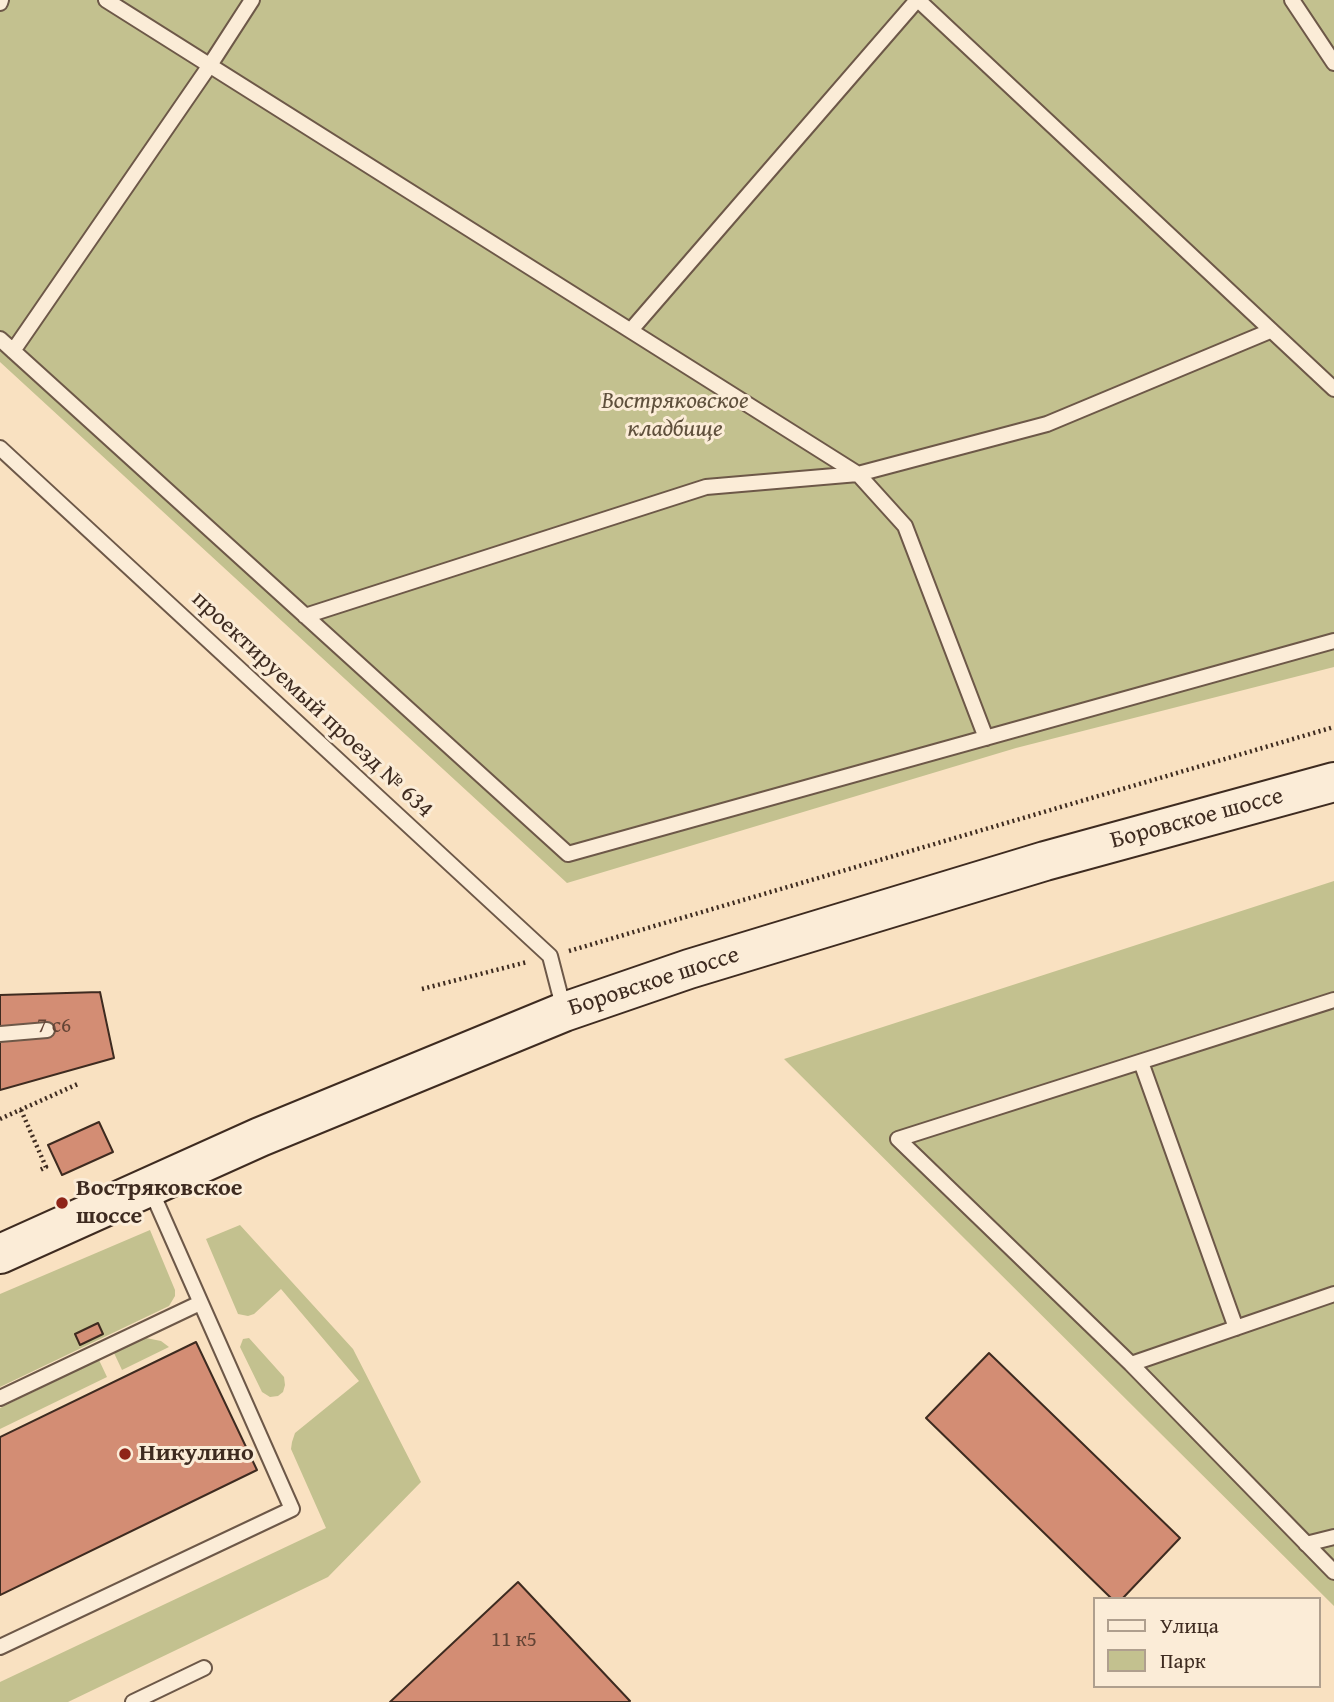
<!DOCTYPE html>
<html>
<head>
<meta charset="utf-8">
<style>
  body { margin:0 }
  #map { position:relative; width:1334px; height:1702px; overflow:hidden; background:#f9e1c1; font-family:"Gentium Book Plus",serif }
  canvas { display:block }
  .legend { position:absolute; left:1093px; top:1597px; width:228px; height:91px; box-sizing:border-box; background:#fbecd7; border:2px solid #af9f8e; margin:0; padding:9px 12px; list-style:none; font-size:21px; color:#3e2b20 }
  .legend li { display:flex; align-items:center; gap:14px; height:35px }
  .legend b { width:35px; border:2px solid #af9f8e }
</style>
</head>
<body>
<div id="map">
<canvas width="1334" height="1702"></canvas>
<ul class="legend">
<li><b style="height:9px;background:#fbecd7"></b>Улица</li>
<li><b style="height:19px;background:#c3c18f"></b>Парк</li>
</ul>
</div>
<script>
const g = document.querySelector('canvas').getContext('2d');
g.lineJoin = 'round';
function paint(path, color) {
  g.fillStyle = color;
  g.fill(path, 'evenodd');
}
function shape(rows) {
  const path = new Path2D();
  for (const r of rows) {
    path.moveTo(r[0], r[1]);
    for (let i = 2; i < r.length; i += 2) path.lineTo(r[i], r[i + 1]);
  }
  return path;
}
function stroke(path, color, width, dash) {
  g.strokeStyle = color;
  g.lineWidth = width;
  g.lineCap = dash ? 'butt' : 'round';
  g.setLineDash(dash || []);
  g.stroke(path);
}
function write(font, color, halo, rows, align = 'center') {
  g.font = font + ' "Gentium Book Plus",serif';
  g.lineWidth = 6;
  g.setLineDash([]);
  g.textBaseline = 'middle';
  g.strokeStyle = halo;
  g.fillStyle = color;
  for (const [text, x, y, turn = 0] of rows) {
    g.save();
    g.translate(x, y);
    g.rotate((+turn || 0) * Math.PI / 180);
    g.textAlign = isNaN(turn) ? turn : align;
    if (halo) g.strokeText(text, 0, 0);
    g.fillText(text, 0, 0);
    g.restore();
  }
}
const green = shape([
  [0,0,1334,0,1334,667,1016,748,567,883,0,362],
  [1334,881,1334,1606,784,1059],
  [240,1225,353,1349,421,1482,328,1577,68,1702,0,1702,0,1682,326,1528,291,1449,292,1442,295,1433,359,1381,281,1289,254,1314,248,1316,238,1314,206,1239],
  [150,1230,175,1290,175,1296,169,1306,0,1387,0,1294],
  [98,1323,103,1334,81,1345,76,1333],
  [146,1338,161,1341,169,1347,122,1370,114,1353],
  [249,1338,284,1377,285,1385,283,1392,278,1396,270,1397,262,1392,240,1347,243,1339],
  [99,1360,107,1377,0,1429,0,1408]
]);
const building = shape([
  [100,992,114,1058,0,1090,0,995,100,992],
  [99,1122,113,1152,62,1175,48,1145,99,1122],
  [98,1323,103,1334,80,1345,75,1334,98,1323],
  [196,1342,257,1470,0,1595,0,1437,196,1342],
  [989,1353,1180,1538,1122,1599,1112,1599,926,1418,989,1353],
  [518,1582,630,1701,628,1702,390,1702,518,1582]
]);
const path = shape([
  [569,951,1334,727],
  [422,989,527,962],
  [21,1110,46,1167,40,1170],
  [0,1119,80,1083]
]);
const lane = shape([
  [106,0,858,474,905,526,986,738],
  [918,0,1334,389],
  [1292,0,1334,63],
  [0,3,1,0],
  [631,330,917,0],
  [0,339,568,854,1334,641],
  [13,351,210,65,252,0],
  [0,448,550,956,564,1010],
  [305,616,706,487,858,474,1047,424,1270,331],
  [1334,1000,898,1139,1131,1364,1334,1572],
  [0,1034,47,1030],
  [1141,1062,1236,1328],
  [1131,1364,1334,1294],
  [0,1398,200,1303],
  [1306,1544,1334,1537],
  [0,1647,292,1509,150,1188],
  [133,1702,204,1668]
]);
const secondary = shape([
  [0,1254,260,1137,564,1012,689,969,1045,861,1334,782]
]);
const markers = [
  [62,1203,7,"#8f2418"],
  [125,1454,7,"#8f2418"]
];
const numberNames = [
  ["7 с6",54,1027],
  ["11 к5",514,1641]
];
const parkNames = [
  ["Востряковское",675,402],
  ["кладбище",675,430]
];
const streetNames = [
  ["проектируемый проезд № 634",312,705,43],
  ["Боровское шоссе",1197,819,-15],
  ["Боровское шоссе",654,982,-18]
];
const poiNames = [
  ["Востряковское",76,1189],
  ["шоссе",76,1217],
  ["Никулино",139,1454]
];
paint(green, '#c3c18f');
paint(building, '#d38d74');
stroke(building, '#3e2b20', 2);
stroke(lane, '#6d5848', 18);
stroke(secondary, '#3e2b20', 42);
stroke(path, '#3e2b20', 4.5, [2, 3.5]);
stroke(lane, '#fbecd7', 14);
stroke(secondary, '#fbecd7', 38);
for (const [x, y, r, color] of markers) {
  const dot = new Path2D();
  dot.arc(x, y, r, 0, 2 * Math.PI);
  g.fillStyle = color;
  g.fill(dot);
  stroke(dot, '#fbecd7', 2.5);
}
write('21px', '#634435', null, numberNames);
write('italic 24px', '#5f503c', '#fbecd7', parkNames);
write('24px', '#3e2b20', '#fbecd7', streetNames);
write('bold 24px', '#3e2b20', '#fbecd7', poiNames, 'left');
</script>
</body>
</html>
